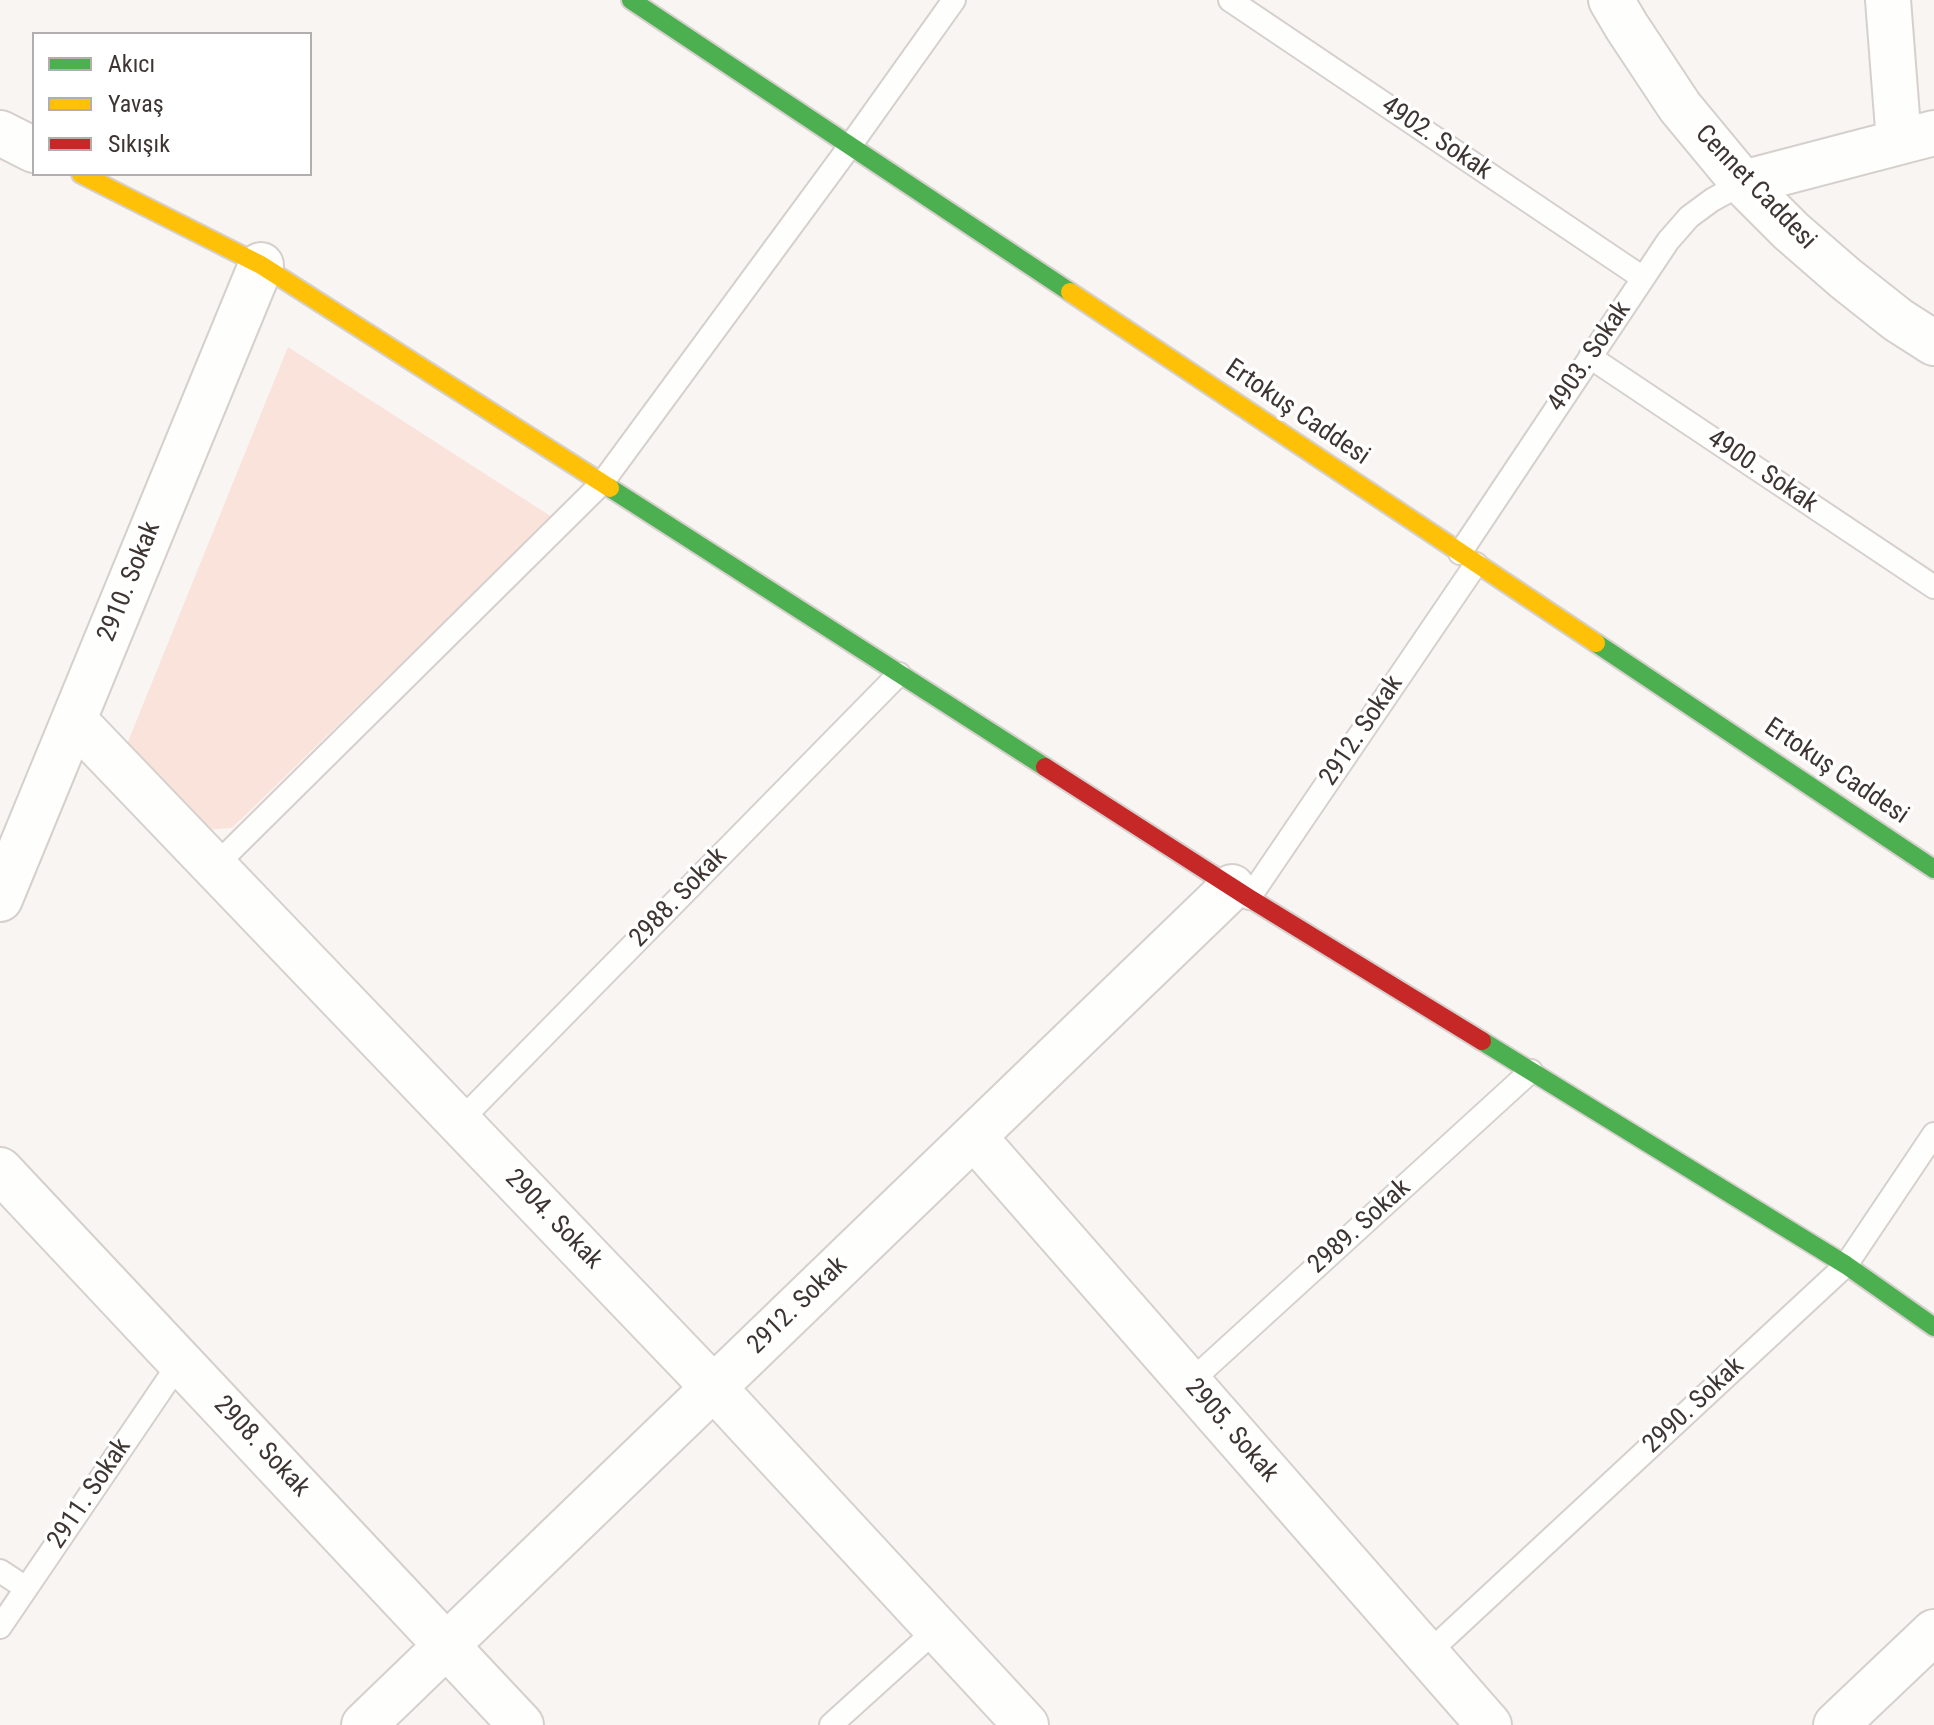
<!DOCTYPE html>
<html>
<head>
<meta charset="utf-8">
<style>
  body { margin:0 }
  #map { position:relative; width:1934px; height:1725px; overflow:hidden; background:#f9f5f3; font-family:"Roboto Condensed",sans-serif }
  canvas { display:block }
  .legend { position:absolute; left:32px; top:32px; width:280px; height:144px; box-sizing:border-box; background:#fff; border:2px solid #b1aead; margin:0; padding:10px 14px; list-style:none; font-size:24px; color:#3d3532 }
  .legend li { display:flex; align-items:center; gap:16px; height:40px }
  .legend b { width:40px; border:2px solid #b1aead }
</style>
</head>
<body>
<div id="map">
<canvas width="1934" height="1725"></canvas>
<ul class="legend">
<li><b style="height:10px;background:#4caf50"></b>Akıcı</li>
<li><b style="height:10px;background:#ffc107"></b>Yavaş</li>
<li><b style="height:10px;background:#c62828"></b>Sıkışık</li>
</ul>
</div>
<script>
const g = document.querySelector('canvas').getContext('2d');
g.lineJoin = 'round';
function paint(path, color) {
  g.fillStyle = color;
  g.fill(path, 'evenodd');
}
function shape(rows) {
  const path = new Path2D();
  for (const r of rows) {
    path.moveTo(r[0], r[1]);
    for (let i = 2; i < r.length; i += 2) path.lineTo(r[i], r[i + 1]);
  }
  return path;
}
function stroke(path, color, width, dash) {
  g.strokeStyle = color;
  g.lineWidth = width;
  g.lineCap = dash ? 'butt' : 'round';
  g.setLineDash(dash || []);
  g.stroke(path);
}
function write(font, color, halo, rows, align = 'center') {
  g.font = font + ' "Roboto Condensed",sans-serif';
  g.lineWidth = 7;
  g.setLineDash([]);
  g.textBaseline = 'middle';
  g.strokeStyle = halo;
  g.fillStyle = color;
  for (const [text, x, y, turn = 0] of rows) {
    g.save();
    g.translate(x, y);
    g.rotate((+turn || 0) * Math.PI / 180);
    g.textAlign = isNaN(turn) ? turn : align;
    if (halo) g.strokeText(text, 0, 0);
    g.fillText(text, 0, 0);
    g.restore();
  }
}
const green = shape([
  [288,347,552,517,232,828,202,830,125,749]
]);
const lane = shape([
  [1230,0,1643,278],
  [1590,357,1934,587],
  [1460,553,1668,241,1689,217,1712,200,1743,183],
  [214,867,602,483,850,146,954,0],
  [1249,898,1476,564],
  [459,1122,899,674],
  [1189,1383,1531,1071],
  [0,1571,26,1588],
  [0,1627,180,1362],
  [1427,1654,1846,1265,1934,1134],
  [831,1725,937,1629]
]);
const street = shape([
  [1611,0,1627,27,1680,107,1743,183,1791,231,1845,278,1898,320,1934,343],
  [1888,0,1899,142],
  [0,133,34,150],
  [1743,183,1934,133],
  [74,720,714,1388,1026,1725],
  [0,899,261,265],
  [974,1137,1489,1725],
  [0,1170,521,1725],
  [364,1725,1232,887],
  [1836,1725,1934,1632]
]);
const fast = shape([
  [631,0,1070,292],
  [610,488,1045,767],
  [1596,643,1934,869],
  [1482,1041,1846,1265,1934,1327]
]);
const slow = shape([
  [81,174,261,265,610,488],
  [1070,292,1596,643]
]);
const jam = shape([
  [1045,767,1249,898,1482,1041]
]);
const streetNames = [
  ["4902. Sokak",1436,139,34],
  ["Cennet Caddesi",1755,188,46],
  ["4903. Sokak",1590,357,-56],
  ["Ertokuş Caddesi",1297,413,34],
  ["4900. Sokak",1762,472,34],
  ["2910. Sokak",130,582,-68],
  ["2912. Sokak",1362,731,-56],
  ["Ertokuş Caddesi",1836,772,34],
  ["2988. Sokak",679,898,-46],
  ["2904. Sokak",553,1220,46],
  ["2989. Sokak",1360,1227,-42],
  ["2912. Sokak",798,1306,-44],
  ["2990. Sokak",1694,1406,-43],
  ["2905. Sokak",1231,1431,49],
  ["2908. Sokak",261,1447,47],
  ["2911. Sokak",90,1494,-56]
];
paint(green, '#fae3da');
stroke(lane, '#d6d0cd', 26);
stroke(street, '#d6d0cd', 48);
stroke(fast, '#d6d0cd', 22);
stroke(slow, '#d6d0cd', 22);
stroke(jam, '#d6d0cd', 22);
stroke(lane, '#fefefd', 22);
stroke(street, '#fefefd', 44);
stroke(fast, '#4caf50', 18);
stroke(slow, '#ffc107', 18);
stroke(jam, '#c62828', 18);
write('26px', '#3d3532', '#fff', streetNames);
</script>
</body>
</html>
